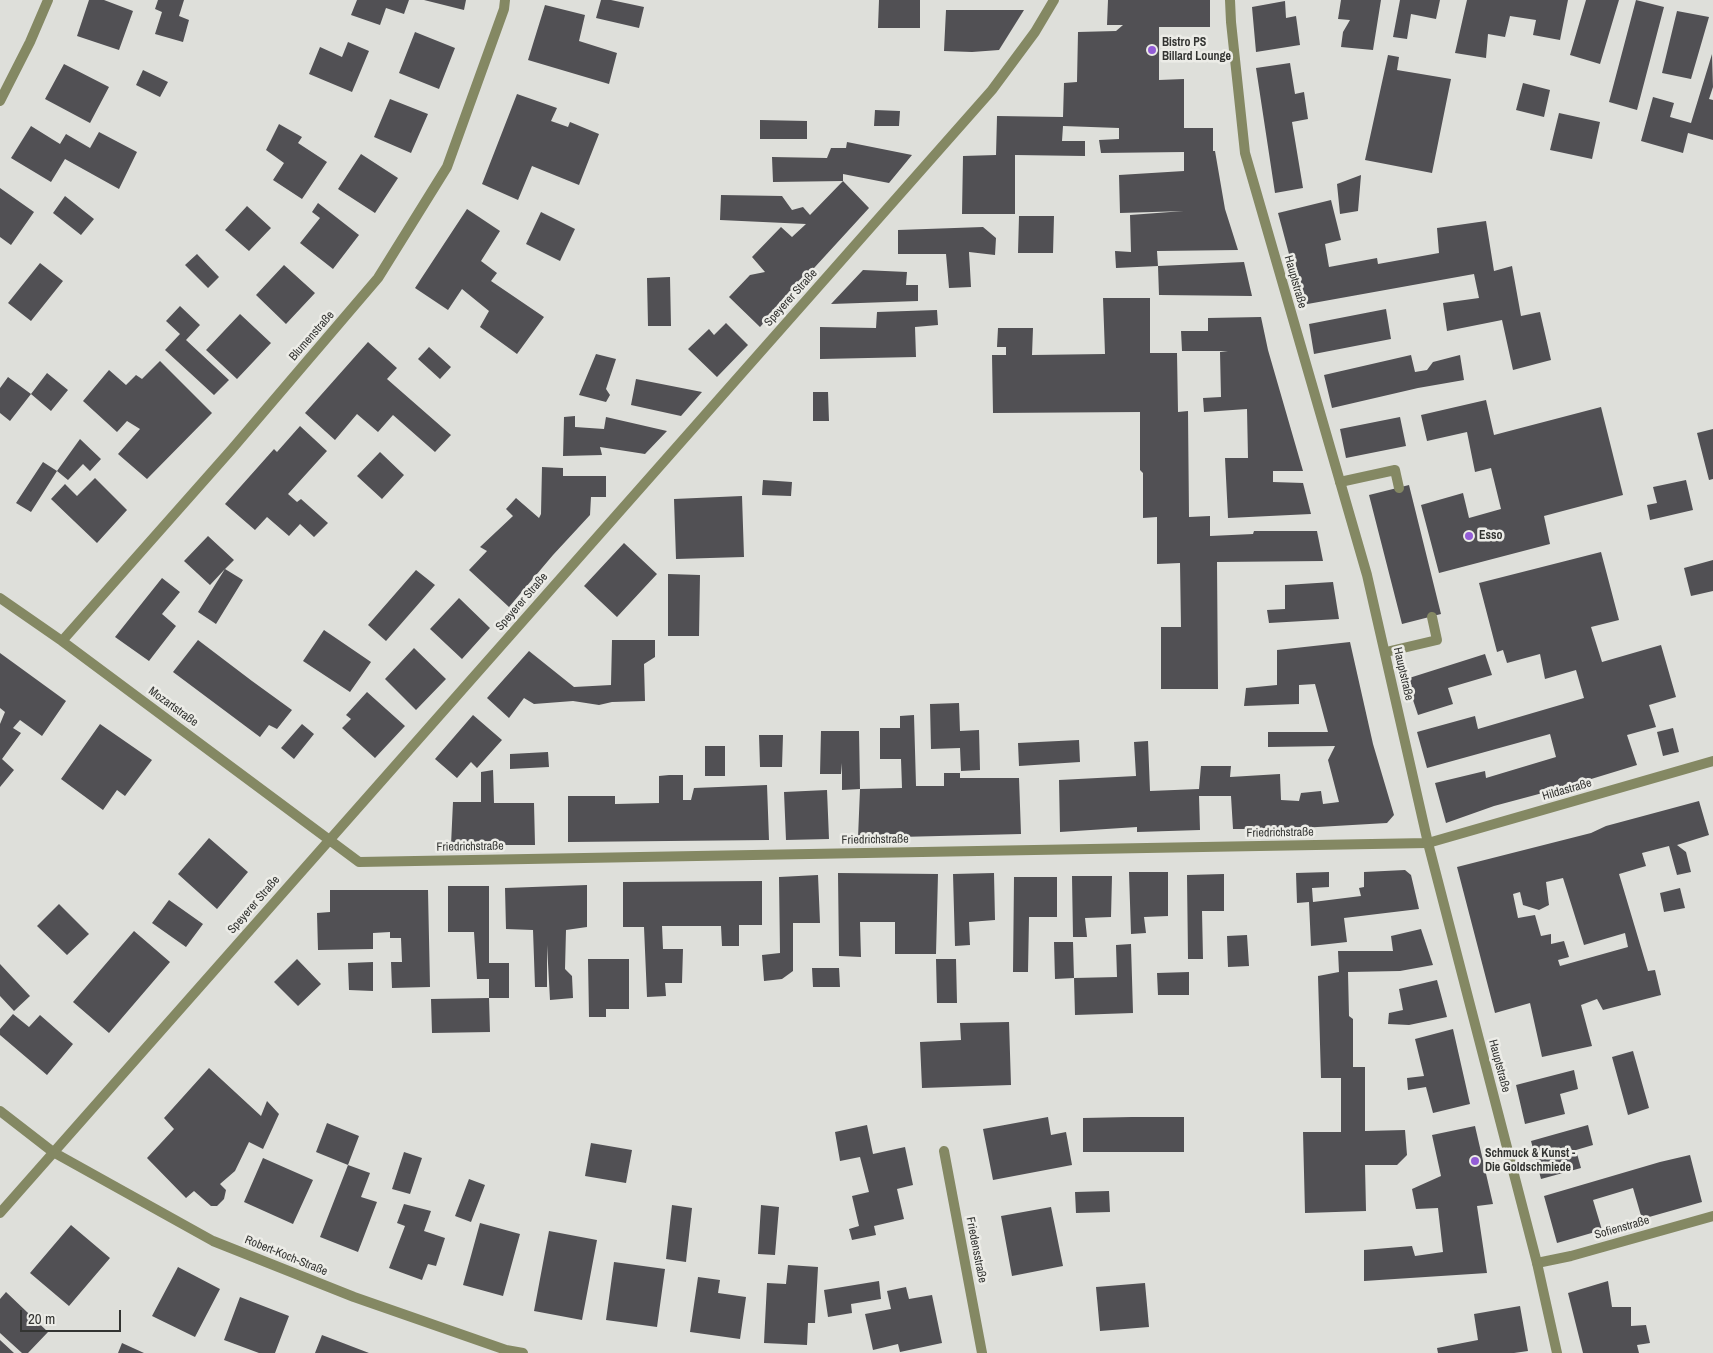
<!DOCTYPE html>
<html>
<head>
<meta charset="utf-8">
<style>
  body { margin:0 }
  #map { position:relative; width:1713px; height:1353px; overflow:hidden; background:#dedfda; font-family:"Archivo Narrow",sans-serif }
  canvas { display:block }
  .scale { position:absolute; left:20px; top:1310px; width:101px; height:22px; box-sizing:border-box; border:2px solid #333432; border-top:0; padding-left:6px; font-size:15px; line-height:18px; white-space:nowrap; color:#333432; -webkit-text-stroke:4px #ecece7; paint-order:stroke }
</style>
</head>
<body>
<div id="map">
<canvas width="1713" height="1353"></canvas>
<div class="scale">20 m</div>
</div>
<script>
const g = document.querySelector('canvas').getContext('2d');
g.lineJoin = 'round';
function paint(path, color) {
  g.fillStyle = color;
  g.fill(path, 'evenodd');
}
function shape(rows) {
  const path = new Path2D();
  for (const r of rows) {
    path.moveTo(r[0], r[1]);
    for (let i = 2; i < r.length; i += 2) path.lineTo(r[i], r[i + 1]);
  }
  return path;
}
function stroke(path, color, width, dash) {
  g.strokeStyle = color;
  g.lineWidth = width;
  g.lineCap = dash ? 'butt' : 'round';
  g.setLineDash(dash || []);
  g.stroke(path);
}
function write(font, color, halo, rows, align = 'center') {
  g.font = font + ' "Archivo Narrow",sans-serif';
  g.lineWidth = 5;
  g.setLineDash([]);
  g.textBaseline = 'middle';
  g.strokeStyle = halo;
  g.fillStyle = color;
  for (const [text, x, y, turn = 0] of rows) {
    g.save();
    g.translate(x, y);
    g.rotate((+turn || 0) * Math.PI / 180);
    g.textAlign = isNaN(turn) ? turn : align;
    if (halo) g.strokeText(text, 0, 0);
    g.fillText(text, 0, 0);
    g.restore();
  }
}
const building = shape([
  [89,0,104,0,133,11,119,50,77,36],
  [158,0,184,0,179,16,189,20,183,42,155,34,162,12,155,9],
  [357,0,409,0,404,14,386,8,380,25,351,15],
  [424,0,466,0,464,10],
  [601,0,611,0,644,7,639,28,596,18],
  [879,0,920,0,920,28,878,28],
  [1108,0,1210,0,1210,27,1159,27,1159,80,1184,79,1184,128,1213,128,1213,151,1215,151,1225,209,1238,250,1157,251,1158,266,1116,268,1115,251,1131,252,1130,215,1184,211,1120,213,1119,175,1184,171,1184,152,1101,153,1099,140,1119,139,1119,128,1063,126,1062,141,1085,141,1085,156,1015,155,1015,214,962,214,963,156,996,155,997,116,1063,117,1064,83,1077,82,1078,32,1116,31,1123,25,1107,25],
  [1341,0,1381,0,1373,50,1341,47,1343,32,1350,20,1338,19],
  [1400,0,1440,0,1436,19,1411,14,1407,39,1393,37],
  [1467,0,1568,0,1560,40,1533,35,1536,20,1510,16,1505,37,1488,34,1486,58,1455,53],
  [1586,0,1619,0,1600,64,1570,55],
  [1636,0,1664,7,1637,110,1609,102],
  [1285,1,1286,18,1296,16,1300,45,1256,52,1252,7],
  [545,5,585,15,579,41,617,53,609,84,528,60],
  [946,10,1024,10,999,50,972,52,944,51],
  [1677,11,1709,17,1691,79,1662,73],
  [415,32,455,48,439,89,399,73],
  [348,42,369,51,352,92,309,74,320,47,342,57],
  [1712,54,1713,87,1709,99,1713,100,1713,140,1688,133,1683,153,1641,141,1653,97,1674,103,1670,117,1691,123],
  [1388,55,1399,57,1397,70,1451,79,1432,173,1365,160],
  [1290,63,1295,94,1304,92,1308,119,1292,122,1303,188,1275,193,1256,68],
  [64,64,109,87,90,123,45,99],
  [143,70,168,82,160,97,136,85],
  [1523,83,1550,90,1544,117,1516,110],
  [517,94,557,108,551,121,568,127,570,122,599,134,579,185,532,166,518,200,482,184],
  [390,99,428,114,411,153,374,137],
  [875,110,900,111,899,126,874,126],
  [1559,113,1600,122,1592,159,1550,150],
  [760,120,807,121,807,139,760,139],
  [279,124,302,137,298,143,327,162,302,199,273,180,284,163,266,150],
  [31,126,60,144,66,134,90,148,99,132,137,152,119,189,65,159,51,182,11,158],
  [847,142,912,155,889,183,843,174,843,181,773,182,772,157,827,158,831,148,846,148],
  [361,154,398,178,375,213,338,189],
  [1361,175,1358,211,1340,214,1337,184],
  [843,181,869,208,760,327,729,297,750,275,765,272,752,257,781,227,792,237,806,224,720,220,721,195,782,196,792,210,803,207,810,215],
  [0,188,34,212,11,245,0,237],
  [65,196,94,219,81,235,53,213],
  [1331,200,1341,240,1325,244,1329,267,1377,258,1378,264,1439,253,1437,228,1486,221,1494,271,1512,266,1521,316,1540,312,1551,360,1513,370,1502,320,1447,331,1443,303,1479,298,1474,274,1302,305,1296,273,1289,254,1278,213],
  [318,203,359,235,333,269,300,243,320,218,312,212],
  [247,206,271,228,249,251,225,230],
  [467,209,500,231,481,261,497,273,491,281,544,317,517,354,480,327,489,311,462,289,448,310,415,288],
  [541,212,575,229,560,261,526,244],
  [1019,216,1054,216,1053,253,1018,253],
  [983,227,996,238,995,255,969,252,971,287,949,288,946,254,898,254,898,230],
  [197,254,219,277,208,288,185,265],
  [1244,262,1252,296,1159,295,1158,266],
  [40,263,63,281,31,321,8,303],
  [284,265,315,293,286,324,256,295],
  [863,270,907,272,906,285,918,285,918,301,831,304],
  [670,277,671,326,648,326,647,278],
  [1103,298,1150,298,1150,353,1177,353,1178,412,1188,411,1189,517,1210,516,1210,536,1253,534,1254,531,1317,531,1323,561,1217,562,1218,689,1161,689,1161,627,1181,627,1180,563,1157,564,1157,517,1143,518,1143,473,1140,470,1140,412,993,413,992,355,1006,355,1006,347,997,347,998,328,1033,328,1032,355,1105,354],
  [180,306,200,325,186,340,229,380,214,395,165,350,180,334,166,321],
  [1386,309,1391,339,1314,354,1309,324],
  [937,310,938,325,915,327,916,357,820,359,820,327,876,328,877,312],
  [240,314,271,343,237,379,206,350],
  [1261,317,1268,350,1303,471,1273,471,1273,482,1303,483,1311,514,1228,518,1225,458,1248,458,1247,409,1204,412,1203,398,1221,397,1220,352,1228,351,1182,351,1181,331,1208,331,1208,318],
  [726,323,748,345,717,377,688,349,709,329,714,335],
  [368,342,397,368,387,379,451,435,435,452,393,415,378,432,357,414,335,440,305,413],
  [429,347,451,367,440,379,418,359],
  [596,354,616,359,606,389,610,395,606,402,579,395],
  [1411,355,1415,372,1427,370,1433,362,1460,355,1464,380,1418,388,1332,408,1324,375],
  [160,361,212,413,147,479,118,454,140,429,127,421,117,432,83,401,109,370,126,385,136,375,142,379],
  [47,373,68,390,51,411,31,394],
  [8,377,31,394,10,421,0,413,0,388],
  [636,379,702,392,681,416,631,405],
  [813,392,828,392,829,421,813,421],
  [1486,400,1494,435,1601,407,1623,495,1544,516,1550,544,1439,573,1421,505,1463,493,1469,518,1501,509,1491,468,1475,472,1467,432,1427,441,1421,415],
  [575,416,575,427,604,429,606,417,667,431,645,454,600,447,602,455,563,456,564,417],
  [1400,417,1406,446,1346,458,1340,429],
  [300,426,327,451,288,494,297,502,301,499,328,523,314,537,300,524,289,536,267,517,255,530,225,504,274,449,277,452],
  [1713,429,1713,479,1709,480,1697,433],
  [80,439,101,459,90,471,83,464,68,480,57,471],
  [380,452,404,475,382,499,357,476],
  [43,462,57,471,31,512,16,503],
  [542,467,563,468,563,476,606,476,606,497,591,497,590,515,553,555,509,607,469,570,487,551,480,547,513,516,506,509,516,498,539,518,541,514],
  [95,478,127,510,97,543,51,499,65,484,77,496],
  [763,480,792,482,791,496,762,495],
  [1686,480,1693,510,1650,520,1647,505,1657,503,1653,487],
  [1409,485,1441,614,1402,624,1369,495],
  [742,496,744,557,676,559,674,499],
  [208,536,234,560,225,569,243,580,216,624,198,612,225,569,210,585,184,561],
  [624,543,657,574,617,617,584,586],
  [1601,552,1619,620,1591,627,1602,662,1661,645,1676,697,1649,705,1656,727,1627,735,1637,765,1565,787,1494,806,1446,823,1435,783,1485,771,1486,778,1556,757,1550,734,1427,768,1417,732,1475,716,1478,729,1584,698,1576,670,1545,679,1540,654,1507,663,1503,650,1497,652,1479,583],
  [1713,560,1713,591,1691,596,1684,568],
  [416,570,435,585,386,641,368,625],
  [668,574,700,575,699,636,668,636],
  [162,578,180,592,162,614,176,626,149,661,115,637],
  [1333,582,1339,619,1269,623,1267,610,1285,609,1285,585],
  [459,598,490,628,462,659,430,629],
  [324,630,371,662,350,692,303,661],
  [198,640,252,681,292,710,277,729,269,725,260,737,173,672],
  [612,640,655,640,655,657,644,664,645,701,612,702,599,705,573,701,534,704,524,698,509,718,487,698,529,651,574,687,611,685],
  [1350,642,1373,744,1394,815,1387,823,1283,829,1233,829,1231,796,1199,796,1200,830,1137,832,1137,827,1060,832,1059,780,1136,776,1134,742,1148,741,1150,791,1199,789,1201,766,1231,766,1230,777,1280,774,1281,800,1299,801,1301,793,1321,791,1323,804,1339,802,1328,760,1335,746,1268,747,1268,732,1328,732,1315,684,1299,685,1299,704,1244,706,1246,688,1277,685,1277,650],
  [414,648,446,679,416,710,385,679],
  [0,653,66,701,42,736,20,720,13,728,21,733,2,759,14,770,0,787,0,724,5,712,0,708],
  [1485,654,1492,675,1448,688,1453,704,1418,715,1406,679],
  [367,692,405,726,375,758,342,728,351,719,346,715],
  [959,703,960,731,979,730,980,770,961,771,960,748,931,749,930,704],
  [473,715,502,740,477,768,471,762,457,778,435,759],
  [914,715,916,786,944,786,944,773,960,773,960,778,1019,778,1021,834,858,838,860,789,902,788,901,759,880,759,880,728,900,728,900,716],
  [100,724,152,760,125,796,117,790,103,810,61,779],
  [302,724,314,734,294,759,281,748],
  [1673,728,1679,752,1663,756,1657,732],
  [821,731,859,731,860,789,842,790,842,763,841,774,820,774],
  [759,735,783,735,782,767,760,767],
  [1079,740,1080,762,1019,766,1018,743],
  [705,746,725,746,725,776,705,776],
  [548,752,549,767,510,769,510,754],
  [493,770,494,803,534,803,535,845,451,845,453,802,481,802,481,772],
  [669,775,683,775,683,800,691,800,694,788,767,785,769,840,568,842,568,796,615,796,615,804,659,803,659,776],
  [827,790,829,839,786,840,784,792],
  [1699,801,1709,835,1677,845,1686,852,1691,872,1677,875,1669,846,1642,853,1646,866,1619,874,1648,971,1655,970,1661,995,1603,1010,1597,999,1581,1005,1592,1046,1542,1057,1530,1003,1495,1013,1457,867,1591,833,1606,826],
  [1563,878,1584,945,1625,933,1628,947,1560,966,1558,960,1569,957,1564,941,1551,944,1551,934,1541,936,1535,915,1518,918,1513,894,1520,892,1523,905,1539,910,1549,905,1546,882],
  [209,838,248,872,217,909,178,874],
  [1405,870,1411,875,1419,909,1344,918,1347,942,1311,946,1309,902,1297,903,1296,873,1329,872,1329,887,1312,888,1313,902,1361,896,1359,888,1364,887,1364,872],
  [1129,872,1168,872,1168,916,1144,917,1146,933,1131,934],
  [838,873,938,874,936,954,895,954,895,922,860,922,861,957,839,956],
  [994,873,995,920,969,922,970,945,955,946,953,874],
  [1224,874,1224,911,1202,911,1203,959,1188,959,1187,875],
  [818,875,820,923,793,923,793,971,782,979,764,981,762,955,780,953,779,877],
  [1072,876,1112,876,1111,917,1085,918,1087,937,1073,937],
  [1014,877,1057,877,1057,917,1029,917,1028,972,1013,972],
  [762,881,762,925,739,925,739,946,722,946,721,926,662,926,663,949,683,949,682,983,665,983,666,996,647,997,644,927,623,927,623,882],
  [587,885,587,927,566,930,565,969,572,976,573,998,550,1000,547,945,547,987,535,987,533,930,506,929,505,888],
  [448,886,489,886,489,963,509,963,509,998,489,998,490,1032,432,1033,431,999,489,998,489,979,477,979,474,932,448,932],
  [1680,888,1685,908,1664,912,1660,893],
  [330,890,428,890,430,987,392,988,391,962,402,962,401,938,390,938,390,932,373,933,373,949,318,950,317,913,330,912],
  [169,900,203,924,186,947,152,923],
  [59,904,89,934,67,955,37,926],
  [1421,929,1433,965,1400,971,1348,972,1349,1016,1353,1019,1353,1067,1365,1067,1365,1131,1405,1130,1407,1155,1397,1165,1365,1165,1366,1211,1305,1213,1303,1132,1341,1132,1341,1078,1321,1078,1318,976,1339,972,1338,951,1393,951,1391,936],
  [134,931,170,962,109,1033,73,1002],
  [1247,935,1249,966,1228,967,1227,936],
  [1054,942,1073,942,1074,978,1055,979],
  [1131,944,1133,1013,1075,1015,1074,978,1117,977,1116,945],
  [297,959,321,984,298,1006,274,982],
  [588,959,629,959,629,1009,606,1009,606,1017,589,1017],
  [936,959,956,959,957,1003,937,1003],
  [373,962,373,991,349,990,348,963],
  [0,964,30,996,14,1011,0,996],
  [812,968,839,968,840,987,813,987],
  [1189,972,1189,995,1158,995,1157,973],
  [1437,980,1447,1017,1409,1025,1388,1024,1389,1013,1403,1010,1399,989],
  [13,1014,29,1027,40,1015,73,1044,47,1075,0,1035,0,1029],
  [1009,1022,1011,1085,922,1088,920,1042,961,1040,960,1023],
  [1453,1029,1470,1104,1433,1113,1426,1087,1408,1090,1407,1078,1424,1076,1415,1039],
  [1633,1051,1649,1108,1628,1115,1612,1057],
  [209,1068,261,1116,267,1101,279,1114,263,1149,249,1142,235,1171,220,1184,226,1190,224,1199,217,1206,211,1206,194,1191,186,1198,147,1158,174,1129,164,1118],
  [1574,1070,1578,1089,1560,1094,1565,1114,1525,1124,1516,1085],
  [1048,1117,1051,1135,1066,1132,1072,1165,993,1180,983,1129],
  [1132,1117,1184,1117,1184,1152,1083,1152,1083,1118],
  [327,1123,359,1136,348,1165,370,1173,361,1197,377,1202,358,1252,320,1237,348,1165,316,1152],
  [867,1125,873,1154,905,1147,913,1185,897,1189,904,1219,874,1226,876,1235,852,1240,849,1229,859,1226,852,1196,869,1192,860,1157,840,1161,835,1132],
  [1588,1125,1593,1145,1576,1150,1581,1168,1541,1179,1531,1141],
  [1475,1126,1493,1204,1477,1206,1487,1273,1364,1281,1364,1250,1412,1246,1415,1256,1443,1252,1438,1208,1416,1209,1412,1189,1441,1176,1432,1135],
  [591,1143,632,1150,626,1183,585,1176],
  [404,1152,422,1158,410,1194,392,1189],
  [1690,1155,1702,1202,1642,1219,1633,1188,1593,1200,1602,1230,1557,1243,1544,1196,1660,1162],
  [263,1158,313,1180,293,1224,244,1202],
  [469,1179,485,1185,471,1222,455,1216],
  [1109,1191,1110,1212,1076,1213,1075,1192],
  [404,1204,431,1211,424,1231,445,1238,436,1266,428,1264,422,1280,389,1268,405,1226,397,1223],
  [672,1205,692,1208,686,1262,666,1259],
  [761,1205,779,1207,775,1255,758,1254],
  [1051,1207,1063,1266,1012,1276,1001,1216],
  [480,1223,520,1234,503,1296,463,1285],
  [71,1225,110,1258,69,1306,30,1273],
  [549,1231,597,1240,582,1320,534,1311],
  [614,1262,665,1269,657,1327,606,1320],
  [788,1265,818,1267,815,1323,808,1323,807,1345,764,1343,767,1283,786,1284],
  [178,1267,220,1289,195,1337,152,1316],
  [698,1277,720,1280,718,1293,746,1297,740,1339,690,1332],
  [879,1281,881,1299,851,1304,852,1313,828,1317,824,1290],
  [1608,1281,1612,1307,1631,1307,1631,1326,1646,1325,1650,1343,1637,1345,1639,1353,1583,1353,1568,1293],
  [1145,1283,1149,1327,1100,1331,1096,1287],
  [906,1287,909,1299,932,1295,942,1343,900,1352,898,1344,873,1350,865,1314,891,1309,887,1291],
  [6,1292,48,1332,28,1353,22,1353,0,1333,0,1299],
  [240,1297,289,1316,275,1353,259,1353,224,1340],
  [1520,1306,1528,1351,1514,1353,1438,1353,1437,1348,1478,1340,1474,1314],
  [322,1335,369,1353,315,1353],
  [0,1340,14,1353,0,1353],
  [122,1343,144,1353,118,1353]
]);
const service = shape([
  [1340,482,1395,470,1399,488],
  [1386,652,1437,640,1432,617]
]);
const minor = shape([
  [0,101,30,42,48,0],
  [0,598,62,641,359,862,1428,843,1713,761],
  [62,641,232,449,378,278,447,167,504,9,505,0],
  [0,1111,53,1152,213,1241,354,1297,506,1350,523,1353],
  [944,1151,982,1353],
  [0,1213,992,90,1035,32,1054,0],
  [1537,1263,1571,1256,1713,1216]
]);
const tertiary = shape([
  [1230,0,1231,22,1245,153,1367,575,1428,843,1537,1263,1557,1353]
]);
const markers = [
  [1152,50,5,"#935dd6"],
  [1469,536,5,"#935dd6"],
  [1475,1161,5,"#935dd6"]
];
const poiNames = [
  ["Bistro PS",1162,43],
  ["Billard Lounge",1162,57],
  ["Esso",1479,536],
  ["Schmuck & Kunst -",1485,1154],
  ["Die Goldschmiede",1485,1168]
];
const streetNames = [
  ["Hauptstraße",1295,282,74],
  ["Speyerer Straße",791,298,-48],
  ["Blumenstraße",312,336,-49],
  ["Speyerer Straße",522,602,-49],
  ["Hauptstraße",1403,674,77],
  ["Mozartstraße",173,707,36],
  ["Hildastraße",1567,790,-16],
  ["Friedrichstraße",1280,833,-1],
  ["Friedrichstraße",875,840,-1],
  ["Friedrichstraße",470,847,-1],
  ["Speyerer Straße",254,905,-49],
  ["Hauptstraße",1499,1066,75],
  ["Sofienstraße",1622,1228,-16],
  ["Friedensstraße",976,1250,79],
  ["Robert-Koch-Straße",286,1256,22]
];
paint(building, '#515054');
stroke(service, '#848863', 10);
stroke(minor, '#848863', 10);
stroke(tertiary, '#848863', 10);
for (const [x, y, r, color] of markers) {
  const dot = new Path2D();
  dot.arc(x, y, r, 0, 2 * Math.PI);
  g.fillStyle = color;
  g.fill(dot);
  stroke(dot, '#ecece7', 2);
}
write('bold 12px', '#333432', '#ecece7', poiNames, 'left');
write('12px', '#333432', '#ecece7', streetNames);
</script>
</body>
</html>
